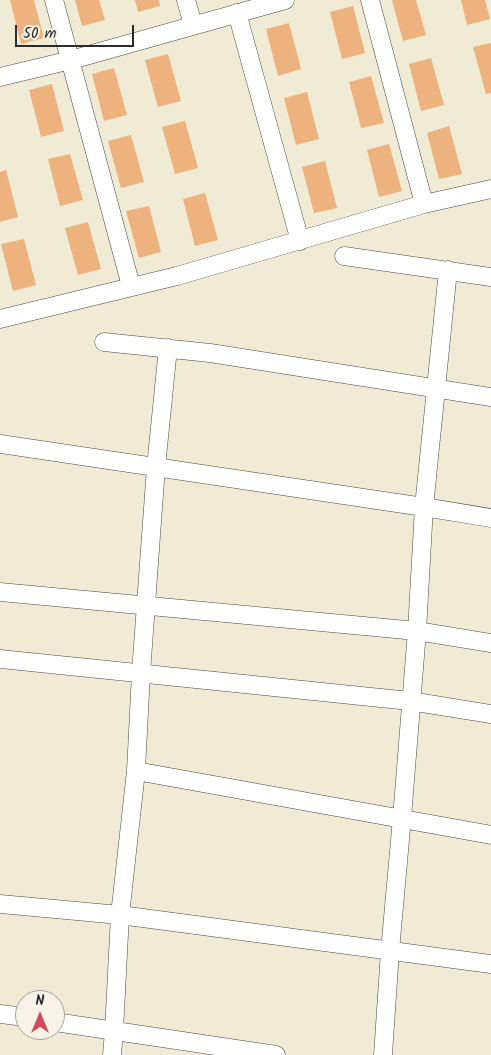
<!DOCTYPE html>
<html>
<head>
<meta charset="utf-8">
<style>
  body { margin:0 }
  #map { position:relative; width:491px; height:1055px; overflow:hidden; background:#f0ebd5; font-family:Kalam,sans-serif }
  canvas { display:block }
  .north { position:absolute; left:15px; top:990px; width:50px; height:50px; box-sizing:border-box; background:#f7f3e8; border:1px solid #a5a39c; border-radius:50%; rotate:0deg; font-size:14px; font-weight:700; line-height:20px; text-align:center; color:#2b2b2b }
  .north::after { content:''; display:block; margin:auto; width:18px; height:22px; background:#d1495b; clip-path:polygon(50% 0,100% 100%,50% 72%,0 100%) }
  .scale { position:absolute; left:15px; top:25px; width:119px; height:22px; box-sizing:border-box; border:2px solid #2b2b2b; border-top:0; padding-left:6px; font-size:15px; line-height:18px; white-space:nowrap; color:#2b2b2b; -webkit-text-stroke:4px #f7f3e8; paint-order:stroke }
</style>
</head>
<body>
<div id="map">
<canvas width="491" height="1055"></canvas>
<div class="north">N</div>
<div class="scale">50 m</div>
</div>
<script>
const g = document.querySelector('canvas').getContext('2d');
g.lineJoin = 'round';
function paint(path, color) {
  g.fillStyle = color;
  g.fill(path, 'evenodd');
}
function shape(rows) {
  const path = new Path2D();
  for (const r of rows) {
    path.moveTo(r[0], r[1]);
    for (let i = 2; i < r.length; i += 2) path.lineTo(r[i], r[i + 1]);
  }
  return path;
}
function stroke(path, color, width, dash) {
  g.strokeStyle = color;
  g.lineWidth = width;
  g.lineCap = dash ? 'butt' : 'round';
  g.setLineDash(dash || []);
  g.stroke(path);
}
const building = shape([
  [10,0,34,0,44,38,21,44],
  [75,0,99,0,105,20,82,26],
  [135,0,159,0,160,6,138,12],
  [392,0,416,0,426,35,403,41],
  [461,0,485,0,490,19,467,25],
  [353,6,365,53,342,59,330,12],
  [289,23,301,69,278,76,266,29],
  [491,43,491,93,486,94,473,47],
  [168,54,181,101,158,107,145,60],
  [431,58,444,105,421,111,409,64],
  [114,68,127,115,104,121,92,74],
  [371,76,384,123,361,128,349,82],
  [52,84,64,131,41,137,29,90],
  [307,92,319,139,296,145,284,98],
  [185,121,198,168,175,174,162,127],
  [449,126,462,174,439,179,427,133],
  [131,135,144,182,121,188,108,141],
  [389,144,402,191,379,197,367,150],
  [70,154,83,200,60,206,48,159],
  [325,161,337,208,314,213,302,167],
  [6,170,18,217,0,222,0,172],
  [205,193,218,240,195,246,183,199],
  [149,206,161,252,139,258,126,211],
  [88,222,101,269,78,275,65,228],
  [24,239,36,285,13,291,1,244]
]);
const minor = shape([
  [54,0,131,286],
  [186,0,193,25],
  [370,0,424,204],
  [237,13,300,241],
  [0,77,71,60,285,0],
  [344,256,491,277],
  [0,319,177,276,424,204,491,189],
  [104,342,210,353,491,397],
  [0,444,424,507,491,518],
  [0,592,417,631,491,643],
  [0,659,410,701,491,714],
  [136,771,491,835],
  [0,904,120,915,491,964],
  [0,1014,25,1017],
  [55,1022,276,1055],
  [112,1055,114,1031,120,915,136,771,141,673,156,467,168,348],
  [383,1055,390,951,402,818,417,631,424,507,448,270]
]);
paint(building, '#edb27e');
stroke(minor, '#494844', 19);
stroke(minor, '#fff', 18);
</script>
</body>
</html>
